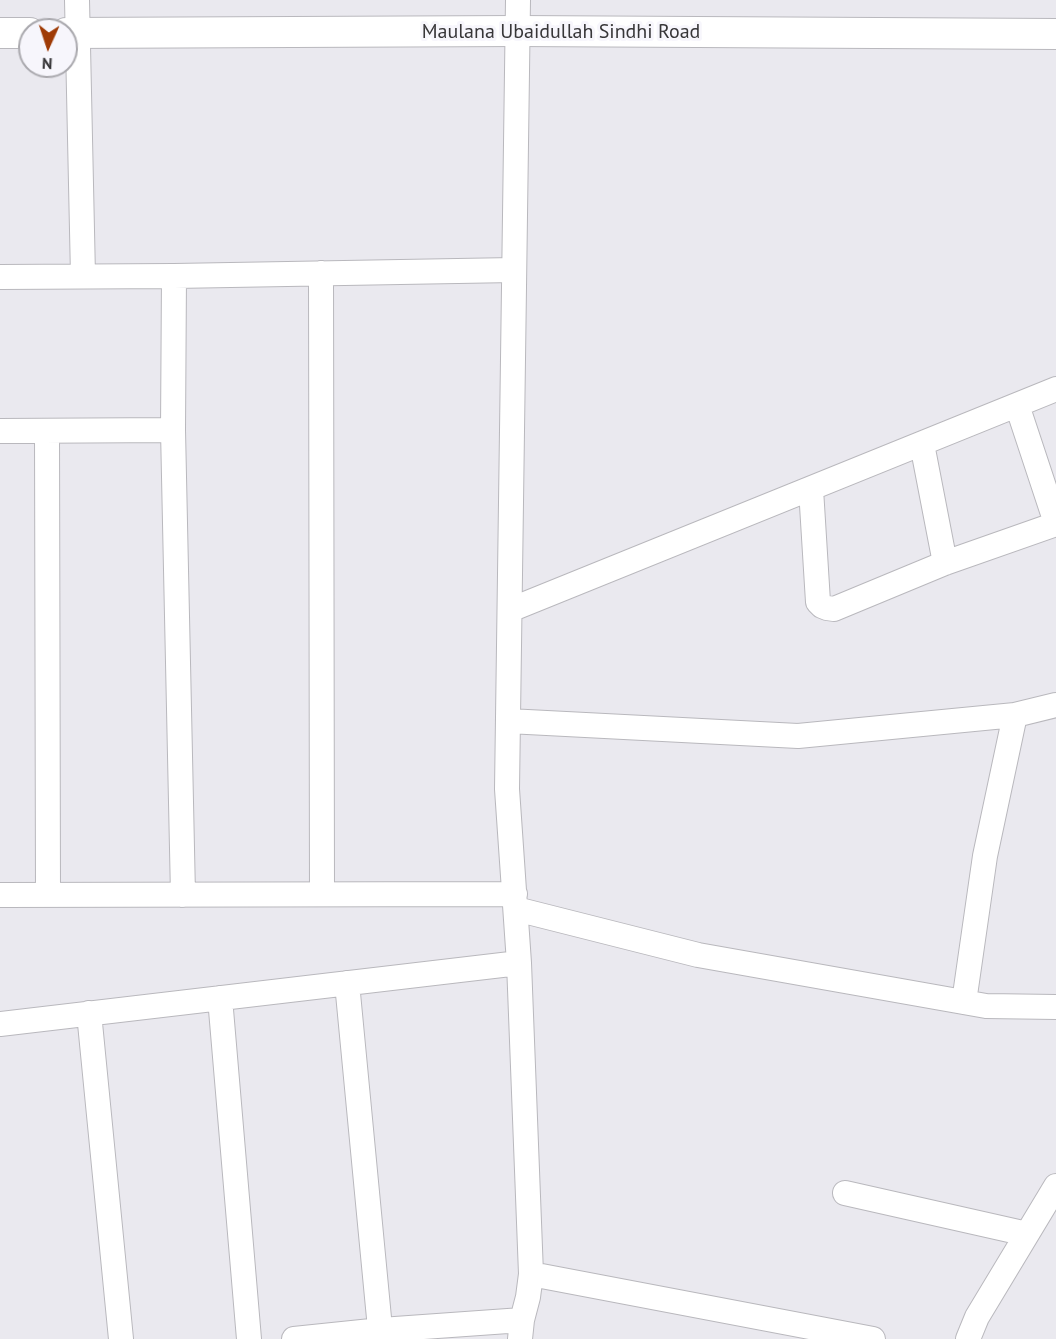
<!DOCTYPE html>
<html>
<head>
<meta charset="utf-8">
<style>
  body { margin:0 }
  #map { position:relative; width:1056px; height:1339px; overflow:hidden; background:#eae9ef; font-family:"PT Sans",sans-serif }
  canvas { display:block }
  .north { position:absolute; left:18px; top:18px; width:60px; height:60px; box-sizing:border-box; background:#f7f6fc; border:2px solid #aaa9ae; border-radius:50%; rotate:183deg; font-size:16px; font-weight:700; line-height:24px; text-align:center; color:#373638 }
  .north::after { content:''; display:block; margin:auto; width:21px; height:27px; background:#9f3b06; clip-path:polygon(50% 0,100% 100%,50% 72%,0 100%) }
</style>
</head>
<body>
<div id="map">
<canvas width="1056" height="1339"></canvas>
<div class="north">N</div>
</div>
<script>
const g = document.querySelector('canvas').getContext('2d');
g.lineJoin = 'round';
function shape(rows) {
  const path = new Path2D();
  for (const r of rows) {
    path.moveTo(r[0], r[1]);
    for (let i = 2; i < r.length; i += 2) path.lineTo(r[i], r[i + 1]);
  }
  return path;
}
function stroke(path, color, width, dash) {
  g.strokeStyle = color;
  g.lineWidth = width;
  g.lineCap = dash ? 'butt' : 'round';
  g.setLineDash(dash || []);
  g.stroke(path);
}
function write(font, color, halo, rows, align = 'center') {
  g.font = font + ' "PT Sans",sans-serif';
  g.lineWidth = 6;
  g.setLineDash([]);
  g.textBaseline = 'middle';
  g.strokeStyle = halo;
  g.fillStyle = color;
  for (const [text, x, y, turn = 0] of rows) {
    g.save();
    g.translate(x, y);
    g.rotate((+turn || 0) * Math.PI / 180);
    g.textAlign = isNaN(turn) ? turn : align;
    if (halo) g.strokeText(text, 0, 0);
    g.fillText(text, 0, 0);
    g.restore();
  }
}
const minor = shape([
  [77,0,83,276],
  [518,0,507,789,519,963,531,1274,528,1297,522,1320,520,1339],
  [321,273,322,894],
  [174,276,173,430,183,895],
  [0,277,174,276,514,270],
  [1017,405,1056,523],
  [0,431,173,430],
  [47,431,48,895],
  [922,444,945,563],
  [811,489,818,602,822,606,827,608,834,609,945,563,1056,524],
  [510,610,1056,389],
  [508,721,798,736,1015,715,1056,705],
  [0,895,515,894],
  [516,909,698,955,986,1006,1056,1007],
  [347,983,381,1339],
  [220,998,249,1339],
  [964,1002,985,856,1015,715],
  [89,1013,121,1339],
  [0,1024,519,963],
  [845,1193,1027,1234],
  [531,1274,873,1339],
  [294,1339,381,1330,522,1320],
  [968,1339,977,1317,1056,1186]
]);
const major = shape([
  [0,33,30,33],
  [66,33,518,31,1056,34]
]);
const streetNames = [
  ["Maulana Ubaidullah Sindhi Road",561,32]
];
stroke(minor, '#b9b8bd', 26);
stroke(major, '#b9b8bd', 32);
stroke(minor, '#fff', 24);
stroke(major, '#fff', 30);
write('20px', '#373638', '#f7f6fc', streetNames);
</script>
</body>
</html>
